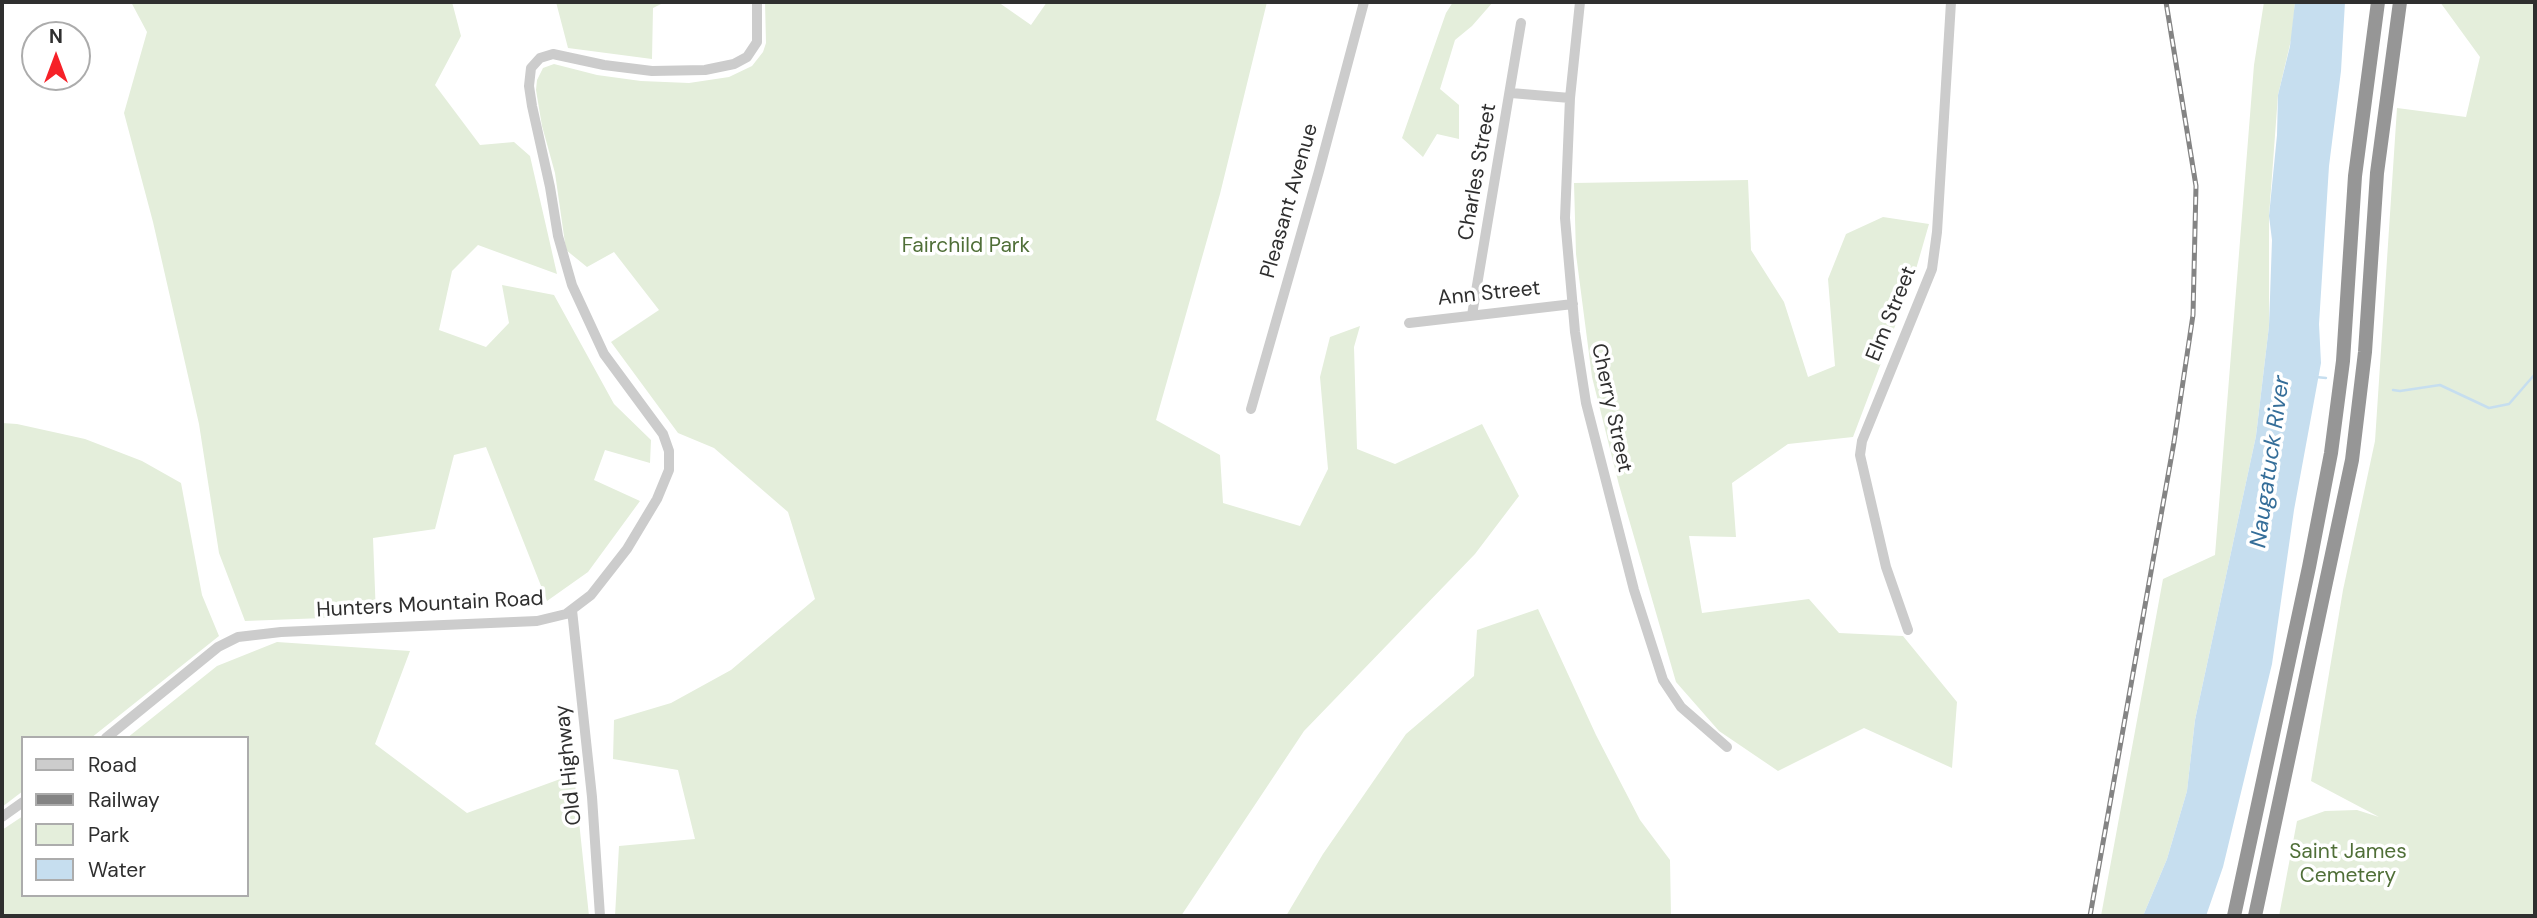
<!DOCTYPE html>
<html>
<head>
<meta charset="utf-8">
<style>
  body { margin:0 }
  #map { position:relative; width:2537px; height:918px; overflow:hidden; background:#fff; font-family:"DM Sans",sans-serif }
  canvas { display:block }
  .frame { position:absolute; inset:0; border:4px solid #2f2f2f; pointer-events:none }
  .legend { position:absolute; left:21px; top:736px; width:228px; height:161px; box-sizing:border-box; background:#fff; border:2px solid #acacac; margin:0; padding:9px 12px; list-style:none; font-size:21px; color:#2f2f2f }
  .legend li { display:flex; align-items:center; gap:14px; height:35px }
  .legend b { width:35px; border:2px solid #acacac }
  .north { position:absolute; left:21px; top:21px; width:70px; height:70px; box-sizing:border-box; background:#fff; border:2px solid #acacac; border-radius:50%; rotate:0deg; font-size:19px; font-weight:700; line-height:28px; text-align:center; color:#2f2f2f }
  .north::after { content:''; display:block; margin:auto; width:24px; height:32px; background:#f62128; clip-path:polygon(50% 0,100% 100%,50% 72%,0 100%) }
</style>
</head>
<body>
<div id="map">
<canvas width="2537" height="918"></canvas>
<div class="frame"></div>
<ul class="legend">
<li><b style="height:9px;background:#ccc"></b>Road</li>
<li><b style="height:9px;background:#848484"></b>Railway</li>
<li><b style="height:19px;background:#e4eedb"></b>Park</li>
<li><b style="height:19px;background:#c6deef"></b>Water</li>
</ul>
<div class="north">N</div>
</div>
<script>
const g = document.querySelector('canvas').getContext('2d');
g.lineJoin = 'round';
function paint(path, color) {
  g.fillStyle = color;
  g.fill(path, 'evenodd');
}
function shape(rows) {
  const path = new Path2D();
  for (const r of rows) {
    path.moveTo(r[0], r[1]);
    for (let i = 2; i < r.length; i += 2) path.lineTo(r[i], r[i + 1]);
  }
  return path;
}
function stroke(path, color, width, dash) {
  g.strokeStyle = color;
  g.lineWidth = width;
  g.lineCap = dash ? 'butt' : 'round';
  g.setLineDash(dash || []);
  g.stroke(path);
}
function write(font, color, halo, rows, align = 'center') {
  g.font = font + ' "DM Sans",sans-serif';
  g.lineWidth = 7;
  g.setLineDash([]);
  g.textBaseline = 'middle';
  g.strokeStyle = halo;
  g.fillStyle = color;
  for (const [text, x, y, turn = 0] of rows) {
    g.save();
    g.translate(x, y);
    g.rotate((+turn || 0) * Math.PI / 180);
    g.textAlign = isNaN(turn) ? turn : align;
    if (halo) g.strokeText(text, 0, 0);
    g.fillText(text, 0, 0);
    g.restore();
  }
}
const green = shape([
  [131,2,452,2,461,36,435,85,480,145,514,142,530,156,557,274,478,245,452,271,439,330,486,347,509,323,502,285,554,295,614,404,651,440,650,463,605,450,594,480,640,501,588,572,547,601,486,447,454,455,435,529,373,538,376,616,245,621,219,553,199,424,153,222,124,113,147,32],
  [556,2,665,2,653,8,652,59,568,48],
  [765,2,998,2,1031,25,1047,2,1267,2,1220,194,1156,420,1220,455,1223,503,1300,526,1328,469,1320,377,1330,337,1360,326,1354,347,1357,449,1395,464,1482,424,1519,496,1475,554,1304,731,1181,916,615,916,619,846,695,839,678,770,613,759,614,720,671,703,731,670,815,599,788,512,714,448,678,433,611,342,659,310,614,252,587,267,566,250,555,173,542,126,536,90,537,80,543,68,554,64,597,75,641,81,689,83,729,77,752,66,763,52,766,43],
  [1453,2,1493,2,1472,26,1455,40,1440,89,1459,105,1459,139,1437,134,1423,157,1402,138,1446,13],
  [2264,2,2295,2,2292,36,2278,95,2269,216,2269,326,2256,436,2195,720,2187,791,2167,859,2143,916,2101,916,2163,579,2215,555,2254,65],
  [2440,2,2500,4,2535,2,2535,916,2279,916,2297,821,2325,811,2357,810,2379,817,2311,781,2343,590,2375,441,2397,108,2466,117,2480,57],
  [1748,180,1751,250,1784,302,1808,377,1835,366,1828,279,1846,234,1883,217,1929,224,1914,276,1853,437,1788,444,1732,483,1736,537,1689,536,1702,613,1809,599,1839,633,1903,636,1957,702,1952,768,1864,728,1778,771,1719,731,1676,682,1619,485,1592,377,1576,254,1574,183],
  [2,423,17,424,85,439,142,461,181,483,202,595,219,636,91,738,23,738,23,791,2,807],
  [1538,609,1596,735,1640,820,1670,860,1671,916,1286,916,1323,854,1406,734,1474,676,1477,630],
  [277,642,410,651,375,744,467,813,574,774,589,916,2,916,2,830,23,816,23,895,247,895,247,738,127,738,217,666]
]);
const water = shape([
  [2295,2,2345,2,2341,71,2329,166,2319,324,2321,363,2294,510,2272,664,2223,867,2206,916,2143,916,2167,859,2187,791,2195,720,2256,436,2269,326,2272,240,2269,216,2277,135,2278,95,2290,46]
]);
const stream = shape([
  [2316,377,2326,378],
  [2393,390,2400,391,2440,385,2489,408,2509,404,2535,374]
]);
const minor = shape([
  [1580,2,1570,98,1565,218,1575,332,1586,403,1634,590,1663,680,1681,707,1727,747],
  [1511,93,1570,98],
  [1472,315,1521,23],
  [1409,323,1573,304],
  [1251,409,1319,171,1364,2],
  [572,610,592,797,600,916],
  [1908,630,1886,567,1860,455,1862,441,1932,269,1937,232,1951,2],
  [106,738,218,647,238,637,281,632,537,621,566,614,591,595,627,549,657,499,669,470,669,451,663,434,604,354,572,285,558,236,550,187,532,106,529,86,531,68,540,58,553,54,604,65,652,71,705,70,734,64,747,57,757,42,757,2],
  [2,817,23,802]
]);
const highway = shape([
  [2234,916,2309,567,2331,453,2343,361,2355,176,2378,2],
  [2255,916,2352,460,2365,352,2377,173,2400,2]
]);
const rail = shape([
  [2090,916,2174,442,2193,315,2196,186,2166,2]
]);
const streetNames = [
  ["Charles Street",1478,172,-80],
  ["Pleasant Avenue",1290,201,-74],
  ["Ann Street",1489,294,-6],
  ["Elm Street",1892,314,-68],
  ["Cherry Street",1611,408,78],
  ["Hunters Mountain Road",430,605,-3],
  ["Old Highway",569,765,-96]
];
const parkNames = [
  ["Fairchild Park",966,246],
  ["Saint James",2348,852],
  ["Cemetery",2348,876]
];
const waterNames = [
  ["Naugatuck River",2271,462,-82]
];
paint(green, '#e4eedb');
paint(water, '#c6deef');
stroke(stream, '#c6deef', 2.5);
stroke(minor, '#ccc', 10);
stroke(highway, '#969696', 14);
stroke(rail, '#848484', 5);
stroke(rail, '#fff', 2.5, [8]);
write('21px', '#2f2f2f', '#fff', streetNames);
write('21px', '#506f38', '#fff', parkNames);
write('italic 23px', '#356e99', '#fff', waterNames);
</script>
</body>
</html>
